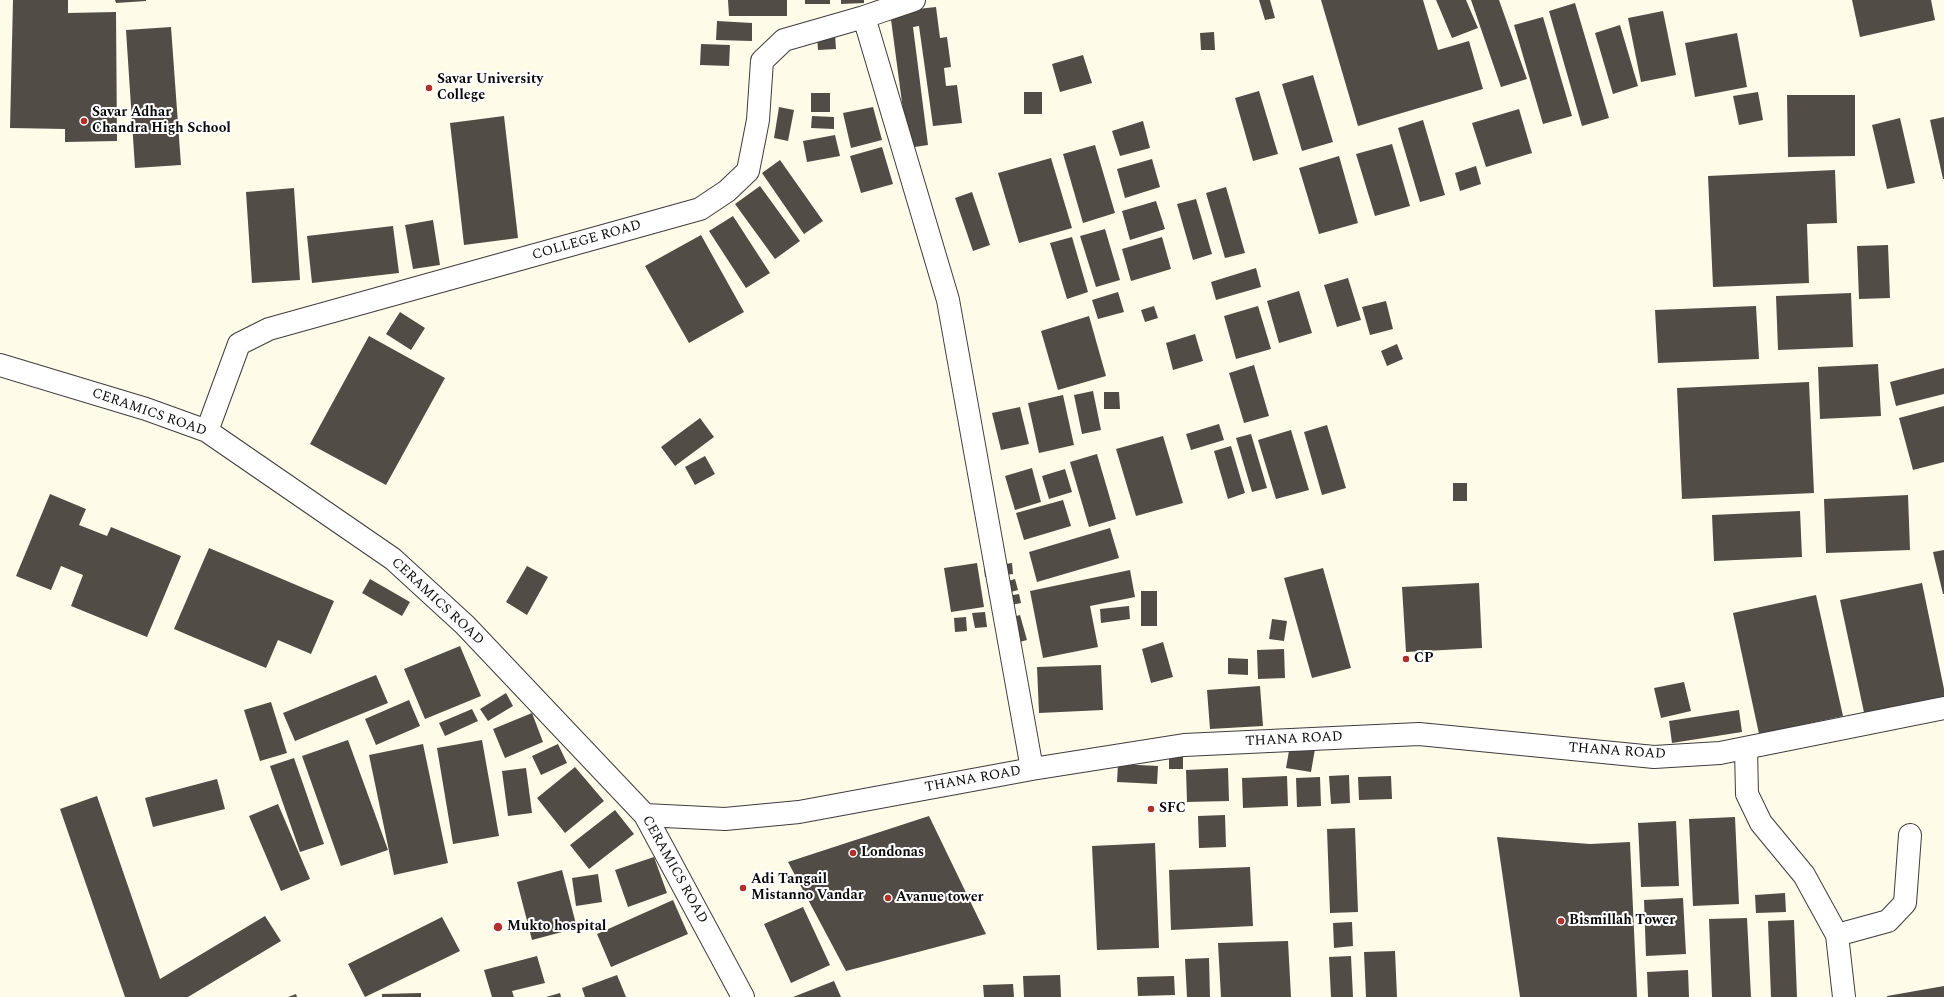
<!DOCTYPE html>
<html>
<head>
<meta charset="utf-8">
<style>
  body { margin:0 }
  canvas { display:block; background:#fefbe9 }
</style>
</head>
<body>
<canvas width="1944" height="997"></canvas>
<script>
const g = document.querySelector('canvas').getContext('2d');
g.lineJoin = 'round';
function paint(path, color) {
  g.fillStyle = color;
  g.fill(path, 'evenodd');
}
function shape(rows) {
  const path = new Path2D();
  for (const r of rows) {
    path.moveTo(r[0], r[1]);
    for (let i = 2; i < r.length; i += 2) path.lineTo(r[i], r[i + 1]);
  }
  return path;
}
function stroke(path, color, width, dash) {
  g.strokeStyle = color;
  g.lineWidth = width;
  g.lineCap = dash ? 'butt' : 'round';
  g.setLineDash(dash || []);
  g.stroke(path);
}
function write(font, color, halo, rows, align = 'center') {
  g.font = font + ' Spectral,serif';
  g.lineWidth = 4;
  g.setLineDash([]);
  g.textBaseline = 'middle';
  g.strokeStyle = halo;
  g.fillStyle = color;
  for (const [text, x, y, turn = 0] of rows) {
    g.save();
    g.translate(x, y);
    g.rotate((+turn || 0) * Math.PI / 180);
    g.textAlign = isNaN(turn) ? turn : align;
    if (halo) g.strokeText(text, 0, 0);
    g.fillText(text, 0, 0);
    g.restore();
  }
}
const building = shape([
  [13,0,68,0,68,13,116,12,117,141,65,142,65,129,10,128],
  [115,0,146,0,146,1,116,3],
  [728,0,787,0,787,16,729,16],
  [805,0,830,0,830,4,805,4],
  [841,0,864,0,864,3,841,4],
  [1259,0,1270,0,1275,18,1265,20],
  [1321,0,1423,0,1438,50,1469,41,1483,89,1358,126],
  [1436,0,1466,0,1478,28,1452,38],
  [1471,0,1499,0,1527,79,1501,87],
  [1852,0,1931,0,1935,20,1860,37],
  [1575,3,1609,118,1582,126,1549,11],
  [936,7,940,38,947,37,951,67,944,68,946,86,957,85,962,123,933,126,919,26,913,27,928,145,908,148,890,12],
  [1663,11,1676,75,1641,82,1628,18],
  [1543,17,1572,116,1543,124,1514,25],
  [717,21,752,23,752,41,716,40],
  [1620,25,1638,86,1613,94,1595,33],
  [171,27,181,165,135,168,126,30],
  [1214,32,1215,50,1201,50,1200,33],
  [1737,33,1747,87,1695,97,1685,43],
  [835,34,836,49,818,50,817,36],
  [701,44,730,45,729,66,700,65],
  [1083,55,1092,83,1060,92,1052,64],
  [1313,75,1333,142,1302,151,1282,84],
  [1259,91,1278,154,1253,161,1235,98],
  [1024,92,1042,92,1042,114,1024,114],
  [1758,92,1763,120,1739,125,1733,96],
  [811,93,830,93,830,112,811,112],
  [1787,95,1855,95,1855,156,1788,157],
  [779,107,794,110,788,141,774,138],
  [873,107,882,140,851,148,843,113],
  [1519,109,1532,153,1486,167,1472,123],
  [504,116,518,238,464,245,450,123],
  [812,116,834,117,834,129,811,128],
  [1944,117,1944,179,1943,179,1930,120],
  [1900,118,1915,183,1887,189,1872,125],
  [1423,120,1445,195,1420,202,1398,128],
  [1143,121,1150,148,1120,156,1112,131],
  [835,135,840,156,807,162,803,141],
  [1392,144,1410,206,1375,216,1356,154],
  [1095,145,1115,213,1083,223,1063,154],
  [882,147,893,184,861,193,850,156],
  [1339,156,1358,223,1319,234,1299,168],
  [1051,158,1072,228,1019,243,998,173],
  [1152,159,1160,187,1125,198,1117,169],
  [780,160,823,221,804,234,762,173],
  [1476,166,1481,184,1460,191,1455,173],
  [1835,170,1837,223,1807,224,1809,283,1713,287,1708,176],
  [760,186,800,241,775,259,735,204],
  [1226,187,1245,253,1225,258,1206,193],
  [294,188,300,280,252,283,246,192],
  [972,192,990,245,973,251,955,198],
  [1196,199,1212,254,1193,260,1177,204],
  [1156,201,1165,229,1130,240,1122,211],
  [733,216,770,273,746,288,709,231],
  [433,220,440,265,413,269,405,225],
  [393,226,399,273,312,283,307,236],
  [1105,229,1120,280,1096,287,1080,236],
  [701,235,744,312,689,343,645,266],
  [1072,237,1088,292,1067,299,1050,243],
  [1162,237,1171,269,1131,281,1122,249],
  [1888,245,1890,298,1859,299,1857,246],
  [1256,268,1261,287,1216,300,1211,282],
  [1348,278,1361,320,1337,327,1324,285],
  [1299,291,1312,333,1279,343,1267,301],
  [1118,292,1124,312,1098,319,1092,300],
  [1851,293,1853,347,1778,350,1776,296],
  [1386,301,1393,329,1370,335,1362,307],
  [1154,306,1158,318,1145,322,1141,310],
  [1258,306,1271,349,1236,359,1224,316],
  [1756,306,1759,359,1658,363,1655,310],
  [400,312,425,328,411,350,386,334],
  [1089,316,1106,376,1058,390,1041,331],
  [1195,334,1203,361,1173,370,1166,343],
  [369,336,445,378,386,485,310,444],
  [1397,344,1403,359,1387,366,1381,351],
  [1878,364,1881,416,1820,419,1818,367],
  [1254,365,1269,416,1244,423,1229,373],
  [1944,368,1944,394,1896,406,1890,382],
  [1809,382,1814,493,1682,499,1677,388],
  [1093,391,1101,430,1082,434,1074,395],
  [1104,392,1119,392,1120,409,1104,409],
  [1063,395,1074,445,1039,453,1028,403],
  [1944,406,1944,462,1913,470,1899,418],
  [1020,407,1029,444,1001,450,992,413],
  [700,418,714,437,675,466,661,447],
  [1219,424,1224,440,1191,450,1186,434],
  [1327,425,1346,488,1322,495,1304,432],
  [1291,430,1309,490,1276,499,1258,440],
  [1251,434,1267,488,1252,492,1236,438],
  [1163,436,1183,503,1136,516,1116,449],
  [1231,446,1245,493,1228,499,1214,451],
  [1097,454,1116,519,1089,527,1070,462],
  [705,456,715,474,695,485,685,467],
  [1032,468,1041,502,1015,510,1005,476],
  [1065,469,1072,492,1049,499,1042,476],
  [1453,483,1467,483,1467,501,1453,501],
  [50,494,86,509,79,525,107,536,111,527,181,556,147,637,71,606,83,575,61,566,51,590,16,576],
  [1908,495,1910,550,1826,553,1824,499],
  [1063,500,1071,526,1024,540,1016,513],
  [1800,511,1802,557,1714,561,1712,515],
  [1110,528,1119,558,1037,582,1029,552],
  [209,548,334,601,311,654,278,640,266,668,174,629],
  [1944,550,1944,594,1943,594,1933,552],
  [977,563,984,607,951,612,944,568],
  [1012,563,1013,574,985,577,984,567],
  [527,566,548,577,527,615,506,602],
  [1323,568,1351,668,1312,678,1284,578],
  [1130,570,1135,597,1090,606,1098,647,1043,658,1030,591],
  [370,579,410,602,402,616,362,593],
  [1015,579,1018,590,1011,592,1008,581],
  [1479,583,1482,648,1406,652,1402,587],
  [1922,583,1944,689,1944,701,1865,717,1840,600],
  [1141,591,1157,591,1157,626,1141,626],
  [1019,594,1021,603,996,608,995,598],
  [1816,595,1843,716,1759,734,1733,613],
  [1129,606,1130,619,1101,623,1100,609],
  [985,612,987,627,975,628,972,613],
  [1020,615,1027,640,1005,646,998,621],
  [966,617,967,631,955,632,954,618],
  [1272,619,1287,621,1284,641,1269,639],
  [1163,642,1173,677,1151,683,1142,649],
  [460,646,481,696,425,719,404,669],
  [1284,649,1285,678,1258,679,1257,650],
  [1228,658,1248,659,1248,675,1228,674],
  [1101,665,1103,710,1039,713,1037,667],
  [376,675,388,703,295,741,283,713],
  [1684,682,1691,711,1661,718,1654,688],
  [1260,686,1263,726,1210,729,1207,690],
  [506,693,513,706,488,721,480,709],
  [409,700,420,726,376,745,365,719],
  [271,702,287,753,260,761,244,710],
  [472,709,478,721,445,736,439,723],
  [1739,710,1742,732,1672,743,1669,721],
  [532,713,543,742,505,758,493,729],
  [348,740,388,850,341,866,302,756],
  [482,740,499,836,453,844,437,748],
  [423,744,448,863,394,875,369,755],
  [558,744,567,763,541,775,532,756],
  [1290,745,1315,749,1311,772,1286,768],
  [1169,757,1183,757,1183,769,1169,769],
  [294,758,324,844,300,852,270,766],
  [1118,764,1158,766,1157,784,1117,782],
  [575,767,604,801,565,833,537,798],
  [526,768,532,813,508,816,502,771],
  [1228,768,1229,801,1187,802,1186,770],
  [1349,775,1350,803,1331,804,1329,776],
  [1287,776,1288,806,1243,808,1242,778],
  [1391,776,1392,799,1359,800,1358,777],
  [1320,777,1321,806,1297,807,1296,778],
  [217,779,225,809,153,827,145,798],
  [97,796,160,979,265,916,281,941,188,997,125,997,60,809],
  [278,804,310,879,281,891,249,816],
  [615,810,634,834,589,869,570,845],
  [1225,815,1226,847,1199,848,1198,816],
  [929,816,986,934,846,971,788,862],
  [1735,817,1739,904,1693,906,1689,819],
  [1676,821,1679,886,1641,887,1638,823],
  [1355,828,1358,912,1330,913,1327,829],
  [1497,837,1590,844,1630,842,1637,997,1520,997],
  [1155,843,1159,948,1097,950,1092,846],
  [654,857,667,893,628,907,615,870],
  [1250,867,1253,926,1171,930,1169,870],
  [562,870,577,928,532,940,517,882],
  [598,874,602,902,576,906,572,878],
  [1785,893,1786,912,1756,913,1755,895],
  [1683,898,1686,954,1646,956,1644,900],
  [673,900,688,934,611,967,597,934],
  [803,907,830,965,791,983,764,924],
  [442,917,460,951,365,997,348,964],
  [1747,918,1751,997,1712,997,1709,919],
  [1794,920,1797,997,1771,997,1768,921],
  [1352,922,1353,946,1334,948,1333,923],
  [1288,941,1291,997,1221,997,1218,943],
  [1395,951,1397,997,1366,997,1364,952],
  [537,956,545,983,512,991,514,997,492,997,484,970],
  [1351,956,1353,997,1331,997,1329,957],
  [1209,958,1210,997,1187,997,1185,959],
  [1688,970,1689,997,1648,997,1647,972],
  [617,975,626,997,585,997,582,988],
  [1060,975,1061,997,1024,997,1023,976],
  [1174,976,1175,995,1138,996,1137,977],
  [834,981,841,997,793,997],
  [1013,984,1014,997,984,997,983,985],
  [1944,986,1944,997,1887,997,1887,996],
  [421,993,421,997,382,997,382,994],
  [560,993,561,997,546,997],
  [296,994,297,997,288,997]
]);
const minor = shape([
  [864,17,948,300,1032,769],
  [0,365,146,409,207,431,393,559,465,625,645,815,743,997],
  [207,431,239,344,269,329,700,209,727,191,748,171,758,120,762,61,784,40,864,17,914,0],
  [1746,749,1747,794,1761,823,1804,875,1837,935,1844,997],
  [645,815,725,819,799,812,1032,769,1184,745,1419,734,1654,757,1720,753,1944,708],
  [1837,935,1888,921,1905,903,1910,835]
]);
const markers = [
  [429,88,4,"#b1302c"],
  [84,121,4,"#b1302c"],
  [1406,659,4,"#b1302c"],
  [1151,809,4,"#b1302c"],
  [853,853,4,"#b1302c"],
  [743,888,4,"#b1302c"],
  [888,898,4,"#b1302c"],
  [1561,921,4,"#b1302c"],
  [498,927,5,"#b1302c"]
];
const poiNames = [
  ["Savar University",437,80],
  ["College",437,96],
  ["Savar Adhar",92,113],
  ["Chandra High School",92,129],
  ["CP",1414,659],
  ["SFC",1159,809],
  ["Londonas",861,853],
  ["Adi Tangail",751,880],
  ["Mistanno Vandar",751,896],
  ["Avanue tower",896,898],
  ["Bismillah Tower",1569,921],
  ["Mukto hospital",507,927]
];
const streetNames = [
  ["COLLEGE ROAD",587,241,-16],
  ["CERAMICS ROAD",149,413,19],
  ["CERAMICS ROAD",437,602,43],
  ["THANA ROAD",1294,740,-3],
  ["THANA ROAD",1617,752,4],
  ["THANA ROAD",973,780,-10],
  ["CERAMICS ROAD",674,870,61]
];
paint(building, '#524c47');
stroke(minor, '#3d3d3d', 24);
stroke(minor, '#fff', 22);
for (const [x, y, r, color] of markers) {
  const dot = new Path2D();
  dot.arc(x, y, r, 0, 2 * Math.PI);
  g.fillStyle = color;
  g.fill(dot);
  stroke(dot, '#fff', 1.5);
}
write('bold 14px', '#0a0a0a', '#fff', poiNames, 'left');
write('14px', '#0a0a0a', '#fff', streetNames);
</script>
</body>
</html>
